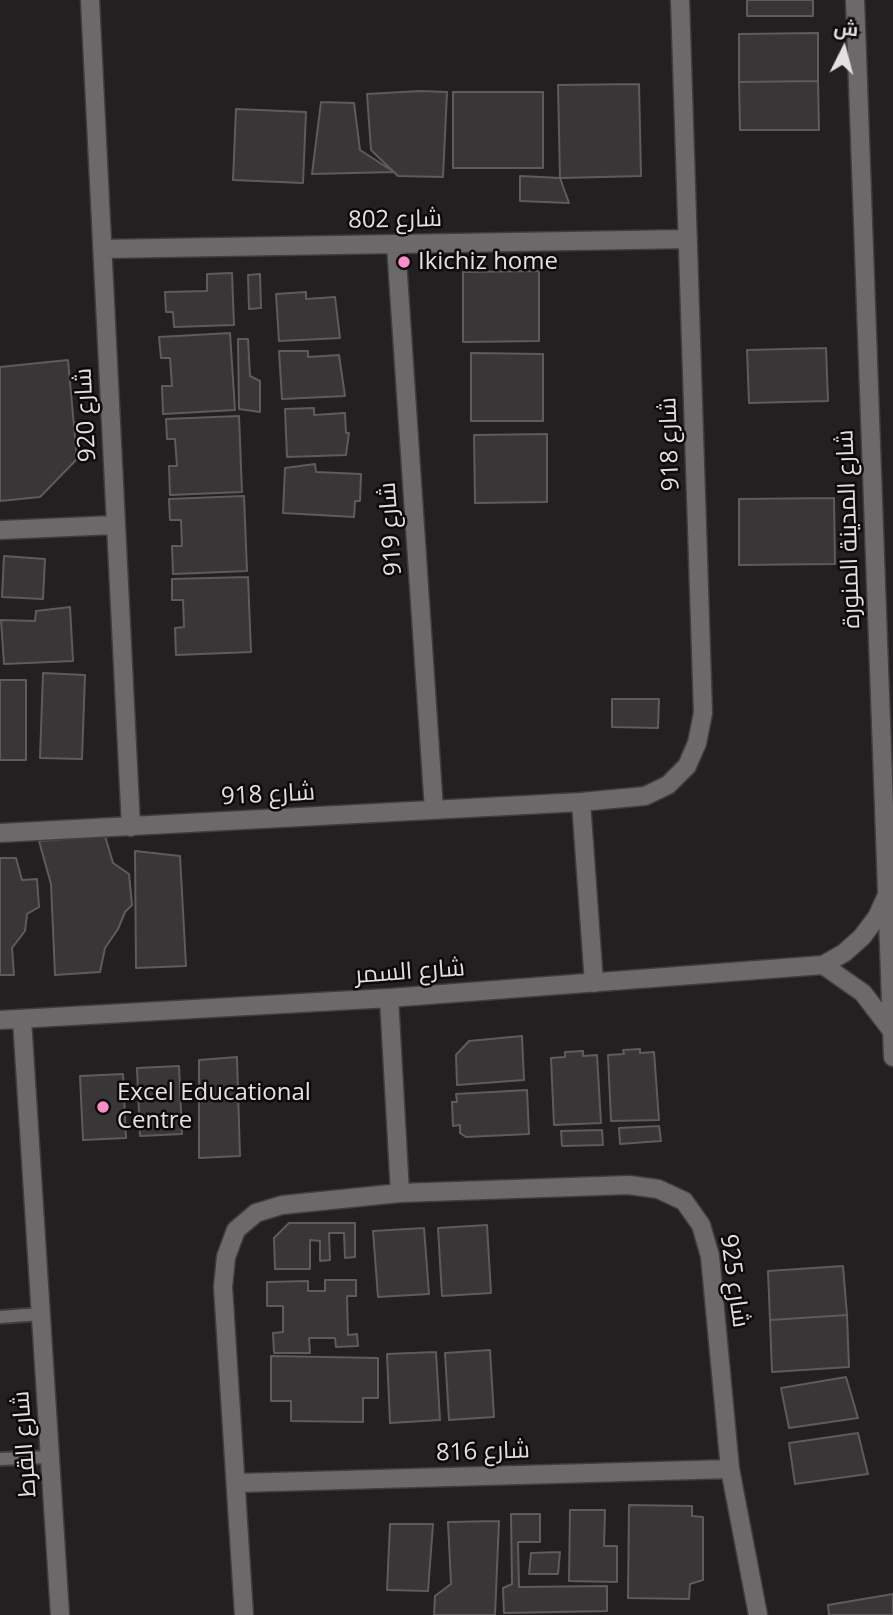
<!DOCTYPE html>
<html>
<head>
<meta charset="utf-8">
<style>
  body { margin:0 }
  #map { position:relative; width:893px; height:1615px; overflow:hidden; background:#232022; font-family:"Open Sans",Cairo,sans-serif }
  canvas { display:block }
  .north { position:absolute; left:809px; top:14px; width:70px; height:70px; -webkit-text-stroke:5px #0c0a0b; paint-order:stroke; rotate:6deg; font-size:19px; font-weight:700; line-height:28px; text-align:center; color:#e2e0e1 }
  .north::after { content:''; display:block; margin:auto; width:24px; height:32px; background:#e2e0e1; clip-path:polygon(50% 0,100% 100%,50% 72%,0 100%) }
</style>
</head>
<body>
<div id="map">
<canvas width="893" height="1615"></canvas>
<div class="north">ش</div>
</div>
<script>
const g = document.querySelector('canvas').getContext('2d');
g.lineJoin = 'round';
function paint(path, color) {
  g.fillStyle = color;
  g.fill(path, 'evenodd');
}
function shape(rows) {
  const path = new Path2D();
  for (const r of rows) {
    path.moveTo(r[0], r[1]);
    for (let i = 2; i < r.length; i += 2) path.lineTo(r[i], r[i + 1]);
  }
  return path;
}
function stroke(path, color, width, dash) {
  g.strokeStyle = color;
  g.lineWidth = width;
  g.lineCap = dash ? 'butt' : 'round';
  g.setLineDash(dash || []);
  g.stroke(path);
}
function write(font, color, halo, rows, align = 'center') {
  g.font = font + ' "Open Sans",Cairo,sans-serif';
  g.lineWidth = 5;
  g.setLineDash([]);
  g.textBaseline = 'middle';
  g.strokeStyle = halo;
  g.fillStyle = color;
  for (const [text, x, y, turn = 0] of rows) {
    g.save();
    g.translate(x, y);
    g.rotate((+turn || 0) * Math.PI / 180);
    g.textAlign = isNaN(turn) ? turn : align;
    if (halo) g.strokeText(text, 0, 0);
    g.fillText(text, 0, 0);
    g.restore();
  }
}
const building = shape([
  [747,0,813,0,813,16,747,16,747,0],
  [818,33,818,81,739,82,739,34,818,33],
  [818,81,819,130,740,130,739,82,818,81],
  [639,84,641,176,560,178,558,85,639,84],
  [420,91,447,92,443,177,398,176,371,150,367,94,420,91],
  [453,92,543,92,543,168,453,168,453,92],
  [321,102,354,103,360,150,394,172,312,174,321,102],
  [236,109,306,112,303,183,233,180,236,109],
  [520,176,560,178,569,203,520,201,520,176],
  [539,271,539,341,463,342,463,272,539,271],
  [232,273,234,325,174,327,173,312,166,312,165,292,207,291,207,274,232,273],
  [260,274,261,308,249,309,248,275,260,274],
  [306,292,306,299,335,297,340,338,279,341,276,294,306,292],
  [230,333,235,410,163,414,162,386,172,386,170,358,161,358,159,337,230,333],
  [238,339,248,339,250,376,260,381,260,412,239,409,238,339],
  [826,348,828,401,749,403,747,350,826,348],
  [279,351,308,351,308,357,339,355,345,396,282,399,279,351],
  [471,353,543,354,543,421,471,421,471,353],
  [68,360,77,459,40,497,0,501,0,367,68,360],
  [314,408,314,415,345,413,346,433,349,433,346,455,287,457,285,409,314,408],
  [239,416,242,492,170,495,169,466,177,466,175,439,167,439,166,419,239,416],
  [547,434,547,502,475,503,474,435,547,434],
  [315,464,316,472,361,474,360,501,355,501,354,517,283,513,285,468,315,464],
  [244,496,247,571,173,574,172,546,182,546,181,520,170,520,169,499,244,496],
  [834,498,835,564,739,565,739,499,834,498],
  [4,556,45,559,43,599,2,597,4,556],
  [248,577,251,652,176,655,175,628,184,627,183,600,172,600,172,579,248,577],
  [70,607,73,661,4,664,1,620,35,621,36,611,70,607],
  [43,673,85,675,82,759,40,758,43,673],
  [0,680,26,680,26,760,0,760,0,680],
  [612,699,659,699,658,728,612,727,612,699],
  [105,836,113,863,129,874,132,905,125,912,118,929,105,948,100,972,55,975,51,884,39,841,105,836],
  [135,851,180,856,186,966,136,968,135,851],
  [0,858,16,858,22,880,37,879,39,907,27,914,25,931,12,948,14,975,0,975,0,858],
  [522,1036,524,1080,457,1085,456,1055,469,1041,522,1036],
  [640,1049,640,1053,654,1052,659,1120,611,1121,608,1055,624,1054,623,1050,640,1049],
  [583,1051,583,1056,597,1055,601,1123,554,1125,551,1058,565,1057,565,1052,583,1051],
  [237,1057,240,1156,199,1158,199,1060,237,1057],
  [179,1066,182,1134,140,1136,137,1068,179,1066],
  [123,1074,126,1138,83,1140,80,1076,123,1074],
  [527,1090,529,1134,466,1137,460,1133,460,1125,453,1126,452,1102,457,1102,456,1094,527,1090],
  [659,1126,661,1141,620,1144,619,1128,659,1126],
  [602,1130,603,1145,562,1146,561,1131,602,1130],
  [289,1223,355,1223,355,1257,345,1258,344,1233,329,1233,330,1260,320,1261,320,1241,310,1240,310,1269,275,1269,274,1238,289,1223],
  [487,1225,491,1293,442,1296,438,1228,487,1225],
  [424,1228,429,1294,378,1297,373,1231,424,1228],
  [843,1266,847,1315,770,1320,768,1271,843,1266],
  [325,1280,356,1280,356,1296,347,1296,348,1335,357,1334,358,1346,336,1347,335,1338,309,1338,310,1353,274,1353,273,1333,283,1332,283,1306,267,1306,267,1282,308,1281,308,1291,325,1291,325,1280],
  [847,1315,849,1367,772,1372,770,1320,847,1315],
  [490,1350,494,1417,449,1420,445,1353,490,1350],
  [436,1352,440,1420,390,1423,387,1354,436,1352],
  [271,1356,378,1358,378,1398,363,1398,363,1422,291,1421,291,1401,271,1401,271,1356],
  [846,1377,858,1418,789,1428,781,1388,846,1377],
  [858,1433,868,1474,795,1484,789,1443,858,1433],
  [629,1505,692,1506,692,1516,703,1517,703,1580,690,1584,689,1599,628,1598,629,1505],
  [570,1510,605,1510,604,1546,617,1546,617,1582,569,1581,570,1510],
  [511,1514,540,1514,540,1542,518,1542,519,1587,607,1586,607,1611,504,1613,503,1588,512,1584,511,1514],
  [499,1521,495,1615,434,1615,435,1596,451,1584,448,1522,499,1521],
  [390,1524,433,1524,428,1591,387,1590,390,1524],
  [560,1552,558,1574,529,1574,531,1553,560,1552],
  [893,1594,893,1615,829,1615,828,1605,893,1594]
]);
const service = shape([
  [0,1317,41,1314],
  [0,1459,50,1457]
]);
const minor = shape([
  [90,0,131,827],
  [396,245,434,810],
  [103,249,688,239],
  [0,530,115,525],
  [581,802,594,983],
  [0,833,581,802,645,796,668,785,687,766,697,743,703,713,680,0],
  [823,965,863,993,892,1031],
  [389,998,400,1193],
  [22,1019,60,1615],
  [0,1020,389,998,823,965,844,953,862,937,877,917,887,895],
  [238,1483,730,1469],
  [244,1615,223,1287,226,1257,236,1230,256,1213,282,1205,400,1193,629,1185,658,1189,684,1201,701,1225,710,1256,730,1469,758,1615]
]);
const tertiary = shape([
  [855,0,893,1057]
]);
const markers = [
  [404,262,7,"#f98fc9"],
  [103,1107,7,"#f98fc9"]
];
const streetNames = [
  ["شارع 802",395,220,-1],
  ["شارع 920",86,415,-93],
  ["شارع 918",670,444,-92],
  ["شارع 919",391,529,-94],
  ["شارع المدينة المنورة",849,529,-92],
  ["شارع 918",268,795,-3],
  ["شارع السمر",410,972,-4],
  ["شارع 925",734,1281,82],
  ["شارع القرط",25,1444,-94],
  ["شارع 816",483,1452,-2]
];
const poiNames = [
  ["Ikichiz home",418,262],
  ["Excel Educational",117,1093],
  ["Centre",117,1121]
];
paint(building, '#393637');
stroke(building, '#5f5b5d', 2);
stroke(service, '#403d3e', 16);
stroke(minor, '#403d3e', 21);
stroke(tertiary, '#403d3e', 21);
stroke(service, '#6d696b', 12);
stroke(minor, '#6d696b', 18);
stroke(tertiary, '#6d696b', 18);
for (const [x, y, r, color] of markers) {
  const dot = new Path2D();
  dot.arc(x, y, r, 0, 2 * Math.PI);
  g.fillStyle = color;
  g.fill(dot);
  stroke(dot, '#0c0a0b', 2.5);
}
write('24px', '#e2e0e1', '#0c0a0b', streetNames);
write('24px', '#e2e0e1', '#0c0a0b', poiNames, 'left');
</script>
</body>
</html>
